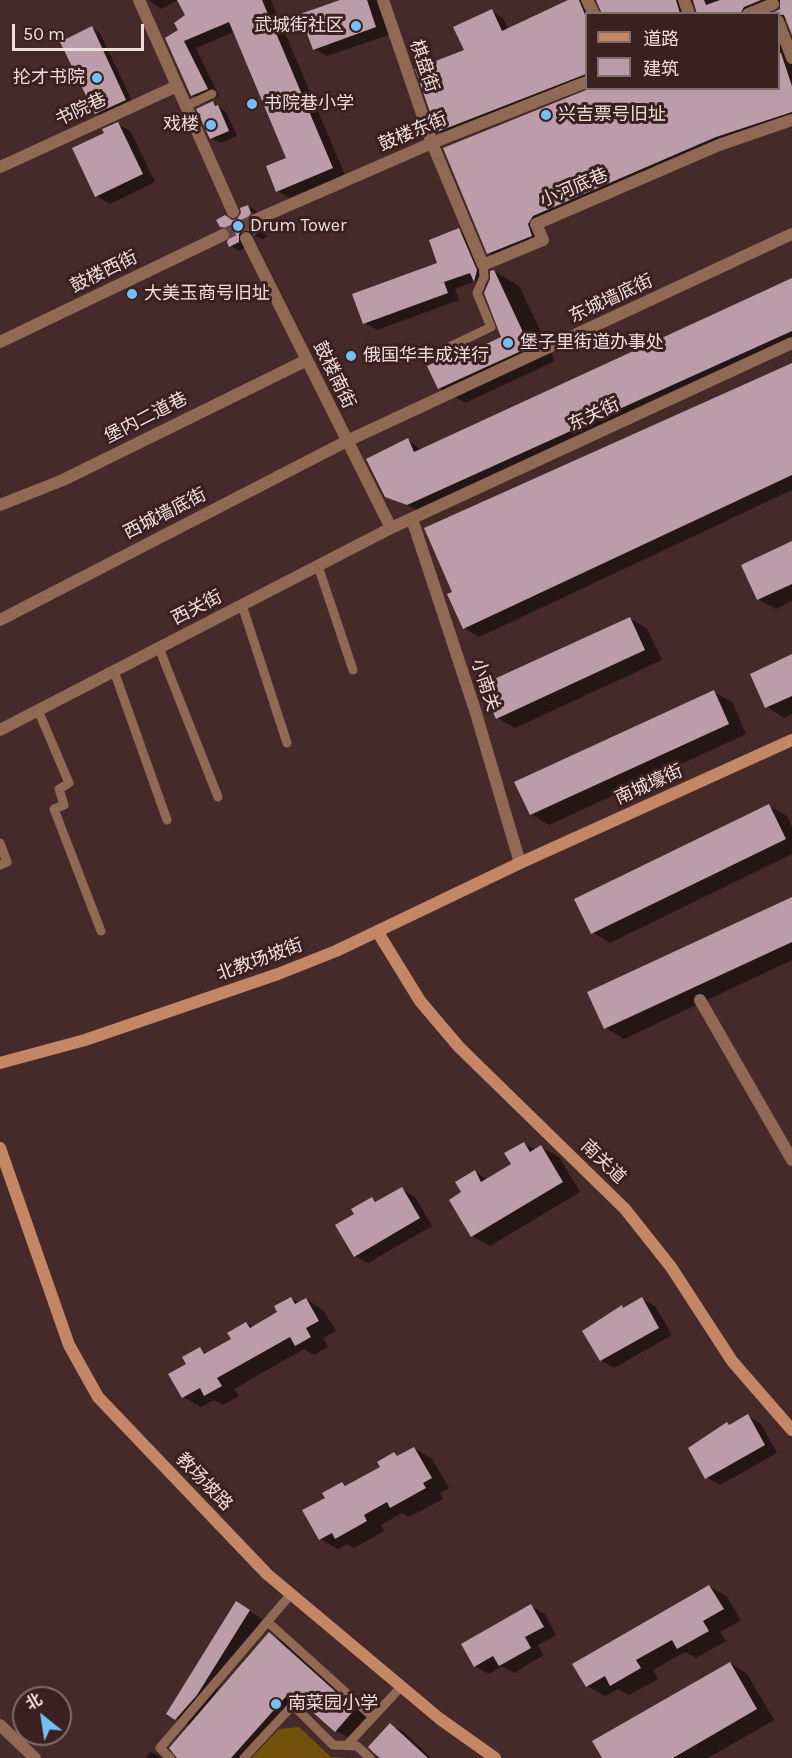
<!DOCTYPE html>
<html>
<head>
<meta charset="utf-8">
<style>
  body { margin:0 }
  #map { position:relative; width:792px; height:1758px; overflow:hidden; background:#452a29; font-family:Karla,"Noto Sans SC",sans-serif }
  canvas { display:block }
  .legend { position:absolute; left:585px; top:12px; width:195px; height:78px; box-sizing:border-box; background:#3a201f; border:2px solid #826c6b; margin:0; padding:8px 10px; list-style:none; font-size:18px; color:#efdddc }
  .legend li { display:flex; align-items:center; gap:12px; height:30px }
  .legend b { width:30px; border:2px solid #826c6b }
  .north { position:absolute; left:12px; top:1686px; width:60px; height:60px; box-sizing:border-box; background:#3a201f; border:2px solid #826c6b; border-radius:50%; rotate:330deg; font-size:16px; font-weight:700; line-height:24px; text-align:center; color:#efdddc }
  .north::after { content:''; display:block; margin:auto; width:21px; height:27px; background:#74c0f6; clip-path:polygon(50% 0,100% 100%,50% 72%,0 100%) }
  .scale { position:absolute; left:12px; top:24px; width:132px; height:27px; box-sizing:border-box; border:3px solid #efdddc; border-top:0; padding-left:8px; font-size:18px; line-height:21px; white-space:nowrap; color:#efdddc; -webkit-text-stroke:4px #3a201f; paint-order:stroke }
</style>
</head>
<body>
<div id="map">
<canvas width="792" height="1758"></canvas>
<ul class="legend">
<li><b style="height:8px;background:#c48766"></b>道路</li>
<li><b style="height:16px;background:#bb9ca8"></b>建筑</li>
</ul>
<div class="north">北</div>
<div class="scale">50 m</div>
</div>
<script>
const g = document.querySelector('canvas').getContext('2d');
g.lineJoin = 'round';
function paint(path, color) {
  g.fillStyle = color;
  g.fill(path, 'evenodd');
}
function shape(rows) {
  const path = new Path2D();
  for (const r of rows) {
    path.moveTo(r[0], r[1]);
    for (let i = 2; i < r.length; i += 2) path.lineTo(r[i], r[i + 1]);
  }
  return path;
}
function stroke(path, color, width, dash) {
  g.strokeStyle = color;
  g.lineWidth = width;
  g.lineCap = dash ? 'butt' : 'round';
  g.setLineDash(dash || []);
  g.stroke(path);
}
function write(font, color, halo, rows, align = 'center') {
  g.font = font + ' Karla,"Noto Sans SC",sans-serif';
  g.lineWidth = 6;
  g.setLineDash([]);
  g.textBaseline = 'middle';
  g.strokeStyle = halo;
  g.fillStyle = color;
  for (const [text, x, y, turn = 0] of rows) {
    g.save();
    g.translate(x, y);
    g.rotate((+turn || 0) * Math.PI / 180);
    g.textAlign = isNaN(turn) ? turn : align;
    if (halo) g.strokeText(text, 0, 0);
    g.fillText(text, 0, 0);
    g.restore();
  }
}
const green = shape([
  [299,1727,331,1757,347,1758,251,1758,279,1729]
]);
const shadow = shape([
  [149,0,178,0,161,9],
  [215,0,271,0,345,175,290,198,277,191,288,159,234,32,196,48,219,96,205,103,192,95,180,30],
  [344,0,387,0,389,35,327,56,314,49],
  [571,0,592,0,592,14,586,14,586,83,449,138,438,131,466,51,492,11,503,18,508,29],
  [597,0,691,0,687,5,690,14,602,14],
  [694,0,792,0,792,31,788,20,783,21,792,60,792,121,544,222,542,242,500,260,489,253,591,88,778,88,777,13,783,6,782,2,755,14,698,14],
  [92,28,100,33,134,105,105,118,96,113],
  [213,103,226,112,237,136,220,143,211,138],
  [118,124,131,132,155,182,110,204,96,196,106,134],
  [248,206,256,211,260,218,255,224,256,229,268,236,263,239,252,235,247,239,247,247,239,251,230,245,232,232,221,226,238,221],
  [250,212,254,212,247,221,245,219],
  [458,230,471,237,488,278,486,287,476,281,455,289,459,300,377,330,365,323,439,264],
  [494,271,519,286,555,361,465,403,439,388,429,366,448,358,454,361,502,338],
  [792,280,792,342,420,511,386,496,408,440,421,450],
  [792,365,792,490,479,637,464,628],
  [792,542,792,601,776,609,758,599],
  [630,618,647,629,662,660,515,728,497,718],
  [792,656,792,714,784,718,767,707,752,674],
  [714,692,732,702,746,734,549,825,531,814],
  [769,806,787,816,792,827,792,854,610,943,592,932],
  [792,899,792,960,624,1039,606,1028,589,993],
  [524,1143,536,1150,541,1147,559,1157,580,1192,490,1246,472,1236,475,1172,488,1180,513,1164],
  [402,1189,415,1197,432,1226,368,1263,355,1256,356,1215,372,1199,379,1202],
  [291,1298,299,1303,306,1299,323,1310,336,1331,323,1338,328,1347,314,1355,304,1349,234,1389,239,1396,223,1405,214,1400,201,1407,183,1397,188,1364,200,1349,208,1354,233,1339,246,1323,254,1327,279,1313],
  [642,1299,655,1306,672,1335,614,1368,601,1360,622,1307,625,1309],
  [748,1416,761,1424,777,1453,720,1485,706,1477,730,1426],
  [414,1448,432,1459,449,1488,440,1493,443,1499,409,1517,402,1513,381,1525,384,1531,354,1548,347,1544,338,1549,320,1539,327,1498,342,1483,348,1486,382,1467,394,1454,400,1457],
  [709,1586,727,1597,741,1620,720,1632,726,1641,696,1658,685,1652,653,1670,658,1679,629,1695,618,1689,605,1696,587,1686],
  [237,1603,262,1619,214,1695,270,1634,283,1642,367,1718,349,1738,335,1730,302,1701,251,1758,177,1758,190,1726,168,1714],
  [531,1606,545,1614,556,1635,538,1645,544,1655,514,1673,502,1666,489,1674,475,1666],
  [730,1663,747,1674,774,1720,708,1758,604,1758],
  [390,1725,404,1732,431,1758,382,1758],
  [151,1752,162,1758,146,1758]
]);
const building = shape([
  [177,0,262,0,333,168,276,192,266,166,286,158,229,22,184,41,208,89,191,96,165,38,178,30,174,23,185,15],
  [340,0,367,0,376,27,313,50,300,14],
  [568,0,579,0,586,17,586,74,437,132,415,69,464,50,453,27,492,9,502,31],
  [596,0,676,0,680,14,602,14],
  [693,0,704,0,706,5,720,0,761,0,744,7,740,14,697,14],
  [780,0,792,0,792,35,784,15,771,14,780,9],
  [92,26,126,100,95,114,60,42],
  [778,53,781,53,792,86,792,112,716,137,533,216,528,224,532,236,487,254,443,148,591,88,778,88],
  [213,101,215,106,218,105,229,131,210,139,196,109],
  [118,122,143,174,95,197,72,148,104,133,102,129],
  [248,205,251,213,247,219,248,224,254,228,258,228,260,231,254,235,250,231,243,230,239,234,239,242,229,247,227,242,231,232,227,228,220,227,216,220,225,215,232,220,237,219,241,213,240,208],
  [459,228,477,270,474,282,470,273,444,282,448,293,363,324,352,294,437,263,429,240],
  [494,270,530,347,438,389,427,366,448,356,450,361,501,337,484,293,490,279,490,271],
  [792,278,792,331,407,505,385,497,366,459,408,438,414,452],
  [792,363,792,475,463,629,447,594,452,592,424,528],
  [792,541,792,584,757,600,741,565],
  [630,617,645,650,496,719,481,685],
  [792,654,792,696,765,708,750,674],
  [714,690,729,724,530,815,514,782],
  [769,804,786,839,591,934,574,899],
  [792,897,792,942,604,1029,587,992],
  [524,1142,530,1152,541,1145,563,1182,471,1237,449,1200,461,1192,455,1182,475,1170,481,1182,511,1164,504,1153],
  [402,1187,420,1218,354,1257,335,1225,354,1214,351,1209,372,1197,375,1202],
  [291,1297,295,1304,306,1298,319,1321,306,1328,311,1337,295,1346,290,1337,217,1378,222,1386,204,1396,200,1388,182,1398,168,1374,186,1364,182,1357,200,1347,204,1354,231,1339,227,1333,246,1322,250,1328,277,1312,274,1306],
  [642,1297,659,1328,600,1361,582,1331,622,1305,623,1308],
  [748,1414,765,1445,705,1479,688,1448,727,1422,729,1425],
  [414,1447,432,1478,423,1483,426,1488,390,1508,387,1502,364,1515,367,1521,335,1539,332,1533,319,1540,302,1510,325,1498,322,1493,342,1482,345,1486,380,1467,377,1462,394,1452,397,1456],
  [709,1585,724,1609,703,1621,709,1631,677,1649,672,1640,636,1660,641,1668,610,1686,605,1676,586,1687,572,1664],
  [236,1601,250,1610,197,1695,175,1720,166,1714],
  [531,1604,544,1627,525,1637,531,1648,499,1666,493,1656,474,1667,461,1644],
  [269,1632,355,1709,335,1732,290,1692,231,1758,177,1758,169,1748],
  [730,1662,757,1709,673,1758,602,1758,592,1741],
  [390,1723,428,1758,380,1758,375,1754,368,1747]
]);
const streetTunnel = shape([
  [223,235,255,220]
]);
const lane = shape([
  [186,106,212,94],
  [426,358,491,327,477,293,484,277,483,265],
  [318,566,353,670],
  [242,605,287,743],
  [159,648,218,797],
  [114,671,167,820],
  [38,710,69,783,59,789,64,805,54,809,101,931],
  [0,843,7,862,0,865],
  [269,1623,373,1717],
  [347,1745,401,1687],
  [170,1758,160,1748,291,1594],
  [244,1758,293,1705,333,1745,357,1746,370,1758]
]);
const street = shape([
  [139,0,233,212],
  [383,0,432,143,483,265,543,240,536,224,719,145,792,120],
  [587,0,594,14],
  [684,0,689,14],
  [748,14,773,4],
  [778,21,792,58],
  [0,167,177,86],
  [255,220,432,143,586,82],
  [246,238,391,528],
  [0,342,223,235],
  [0,505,63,480,307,360],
  [412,519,475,710,520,863],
  [0,620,347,441,792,234],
  [0,730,391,528,792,343],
  [700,1000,792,1160],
  [0,1725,35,1758]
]);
const secondary = shape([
  [377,931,420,1001,459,1047,625,1209,671,1267,732,1361,792,1430],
  [0,1063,85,1040,278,974,336,951,520,863,792,740],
  [0,1148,69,1345,98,1397,267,1574,440,1719,495,1758]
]);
const markers = [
  [356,26,6,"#74c0f6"],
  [97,78,6,"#74c0f6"],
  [252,104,6,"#74c0f6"],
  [546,115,6,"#74c0f6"],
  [211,125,6,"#74c0f6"],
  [238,226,6,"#74c0f6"],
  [132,294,6,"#74c0f6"],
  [508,343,6,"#74c0f6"],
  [351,356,6,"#74c0f6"],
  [276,1704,6,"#74c0f6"]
];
const poiNames = [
  ["武城街社区",344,26,"right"],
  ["抡才书院",85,78,"right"],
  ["书院巷小学",264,104],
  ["兴吉票号旧址",558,115],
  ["戏楼",199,125,"right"],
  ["Drum Tower",250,226],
  ["大美玉商号旧址",144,294],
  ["堡子里街道办事处",520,343],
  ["俄国华丰成洋行",363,356],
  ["南菜园小学",288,1704]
];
const streetNames = [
  ["棋盘街",424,66,71],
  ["书院巷",81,110,-25],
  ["鼓楼东街",413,132,-23],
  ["小河底巷",574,188,-23],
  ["鼓楼西街",104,272,-26],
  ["东城墙底街",611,299,-25],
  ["鼓楼南街",334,375,64],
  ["东关街",594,415,-25],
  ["堡内二道巷",146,418,-27],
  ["西城墙底街",165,514,-27],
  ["西关街",197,608,-27],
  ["小南关",485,685,72],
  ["南城壕街",649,785,-24],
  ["北教场坡街",260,960,-20],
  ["南关道",603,1162,44],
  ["教场坡路",204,1482,46]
];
paint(green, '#74510b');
paint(shadow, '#0007');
paint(building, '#bb9ca8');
stroke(streetTunnel, '#5e4544', 12, [12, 6]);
stroke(lane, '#906955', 9);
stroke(street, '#906955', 12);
stroke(secondary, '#c48766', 12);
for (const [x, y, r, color] of markers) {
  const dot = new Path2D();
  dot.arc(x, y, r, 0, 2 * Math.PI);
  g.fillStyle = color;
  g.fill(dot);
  stroke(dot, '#3a201f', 2);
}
write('18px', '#efdddc', '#3a201f', poiNames, 'left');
write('18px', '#efdddc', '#3a201f', streetNames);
</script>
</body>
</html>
